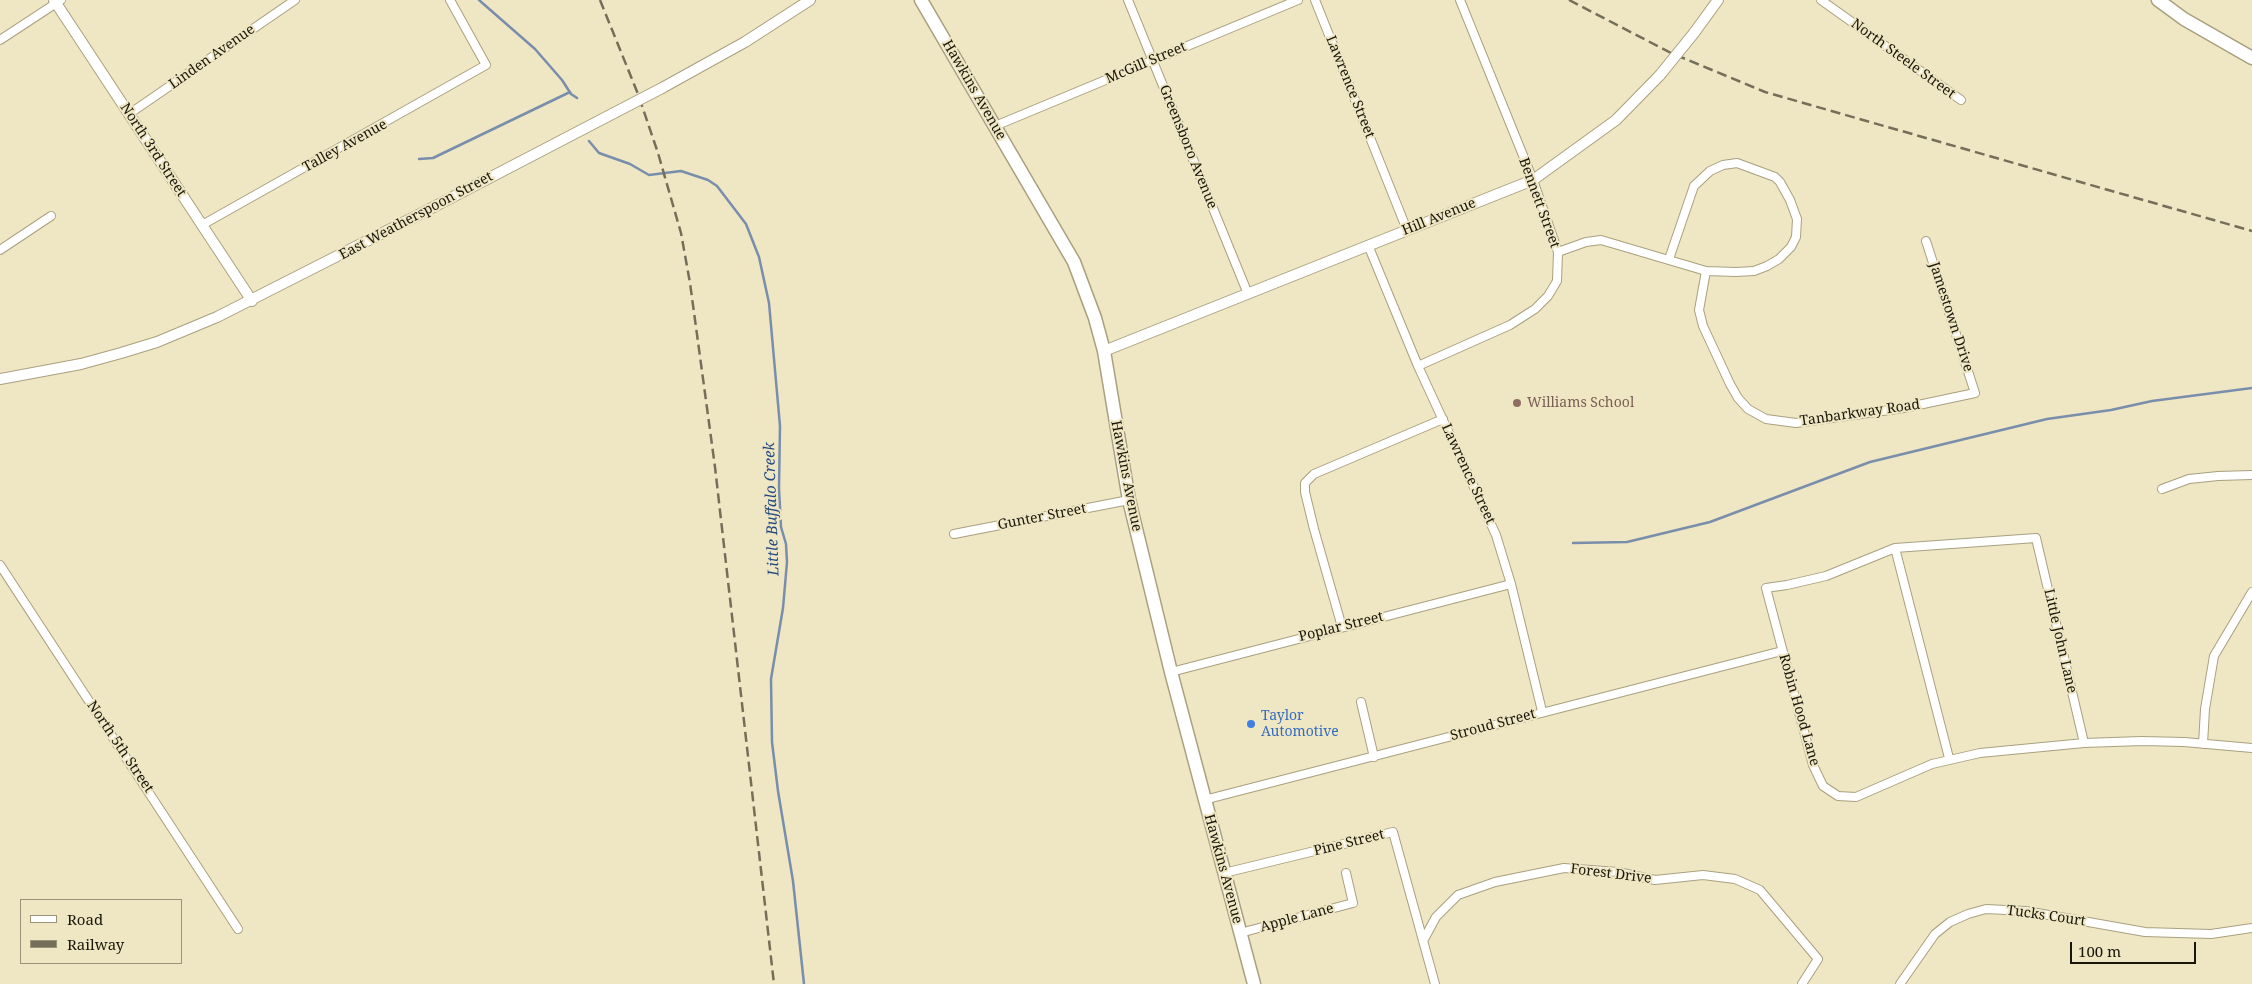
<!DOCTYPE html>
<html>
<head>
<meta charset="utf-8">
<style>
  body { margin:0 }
  #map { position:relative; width:2252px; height:984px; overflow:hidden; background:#efe6c4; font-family:"Noto Serif",serif }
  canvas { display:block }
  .legend { position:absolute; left:20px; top:899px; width:162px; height:65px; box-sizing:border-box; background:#efe6c4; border:1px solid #999379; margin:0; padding:6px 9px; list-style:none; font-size:15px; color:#191609 }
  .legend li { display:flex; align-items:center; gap:10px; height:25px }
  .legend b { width:25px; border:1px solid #999379 }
  .scale { position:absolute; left:2070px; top:942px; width:126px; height:22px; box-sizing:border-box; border:2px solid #191609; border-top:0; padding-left:6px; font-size:15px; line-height:18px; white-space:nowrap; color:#191609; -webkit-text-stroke:4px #efe6c4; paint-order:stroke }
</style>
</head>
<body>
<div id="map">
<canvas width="2252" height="984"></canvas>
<ul class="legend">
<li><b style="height:6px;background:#fff"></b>Road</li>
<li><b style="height:6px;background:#756f59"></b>Railway</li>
</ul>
<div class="scale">100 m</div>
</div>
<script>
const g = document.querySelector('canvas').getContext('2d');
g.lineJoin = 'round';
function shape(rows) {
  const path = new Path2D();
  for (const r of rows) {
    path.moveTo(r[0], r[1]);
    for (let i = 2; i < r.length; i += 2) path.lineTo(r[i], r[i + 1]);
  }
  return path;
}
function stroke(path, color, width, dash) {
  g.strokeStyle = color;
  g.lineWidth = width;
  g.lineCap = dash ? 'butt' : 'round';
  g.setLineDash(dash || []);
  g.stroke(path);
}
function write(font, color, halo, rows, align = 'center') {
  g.font = font + ' "Noto Serif",serif';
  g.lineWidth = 4;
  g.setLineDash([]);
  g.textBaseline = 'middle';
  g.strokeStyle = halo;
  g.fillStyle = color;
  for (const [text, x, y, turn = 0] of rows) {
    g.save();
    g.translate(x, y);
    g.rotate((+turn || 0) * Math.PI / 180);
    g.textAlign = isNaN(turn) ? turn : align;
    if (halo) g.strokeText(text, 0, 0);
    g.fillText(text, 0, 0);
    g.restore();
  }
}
const stream = shape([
  [479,0,535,49,562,80,571,94,577,98],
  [589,141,599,153,630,164,649,175,681,171,708,180,717,186,746,224,759,257,769,303,780,426,779,488,781,527,786,544,787,562,783,608,771,679,772,742,778,791,793,881,804,984],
  [419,159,433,158,570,92],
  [1573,543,1627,542,1710,522,1870,462,2047,419,2111,410,2152,401,2252,388]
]);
const minor = shape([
  [1128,0,1248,294],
  [1315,0,1407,230],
  [1821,0,1961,100],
  [0,40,61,0],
  [129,114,295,0],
  [995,126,1298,0],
  [202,225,486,65,450,0],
  [1368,245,1418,366,1496,535,1511,584,1542,711],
  [0,250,51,216],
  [1558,252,1586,242,1601,240,1706,271,1736,272,1754,271,1767,266,1779,259,1791,247,1796,237,1797,219,1790,200,1780,182,1775,177,1737,163,1723,165,1710,171,1694,186,1669,259],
  [1706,271,1699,310,1703,326,1730,384,1738,398,1748,409,1766,419,1796,423,1904,408,1975,393,1926,241],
  [1418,366,1510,325,1535,309,1548,296,1557,281,1558,252,1533,180,1460,0],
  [2162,489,2189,479,2218,476,2252,475],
  [954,534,1129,500],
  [1895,548,1949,758],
  [0,565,238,929],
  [1342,627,1314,529,1305,492,1305,483,1314,474,1443,419],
  [1171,672,1511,584],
  [1361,702,1374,757],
  [2084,743,2036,538,1895,548,1826,576,1787,585,1766,588,1813,765,1823,786,1838,796,1856,797,1932,764,1980,753,2084,743,2142,741,2184,742,2252,748],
  [2203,744,2205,709,2214,656,2252,592],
  [1204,800,1782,651],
  [1224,873,1393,832,1435,984],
  [1240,933,1353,903,1346,873],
  [1423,941,1436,917,1458,895,1495,882,1564,868,1618,872,1655,880,1703,875,1735,879,1760,890,1818,959,1802,984],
  [1900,984,1935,934,1950,922,1968,914,1986,909,2026,911,2145,932,2211,934,2252,928]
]);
const tertiary = shape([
  [54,0,252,301],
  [1694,33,1718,0],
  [662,88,745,42,810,0],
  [1104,351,1533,180,1616,120,1660,75],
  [0,379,81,364,121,353,157,342,217,317,422,213,614,113]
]);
const primary = shape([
  [921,0,1074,262,1095,318,1104,351,1129,500,1171,672,1254,984],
  [2158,0,2184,19,2252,58]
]);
const rail = shape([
  [600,0,638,94,658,153,681,233,690,283,715,467,774,984],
  [1569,0,1671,53,1765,92,2252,231]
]);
const tertiaryBridge = shape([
  [1660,75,1694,33],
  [614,113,662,88]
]);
const markers = [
  [1517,403,5,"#8d6e63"],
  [1251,724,5,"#3f7fe0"]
];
const streetNames = [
  ["Linden Avenue",212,57,-35],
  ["North Steele Street",1903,59,36],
  ["McGill Street",1146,63,-23],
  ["Lawrence Street",1350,87,68],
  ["Hawkins Avenue",974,90,60],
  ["Talley Avenue",345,146,-29],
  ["Greensboro Avenue",1188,147,68],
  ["North 3rd Street",153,150,57],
  ["Bennett Street",1539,203,70],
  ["East Weatherspoon Street",416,216,-28],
  ["Hill Avenue",1439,217,-22],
  ["Jamestown Drive",1951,317,72],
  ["Tanbarkway Road",1860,413,-8],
  ["Lawrence Street",1468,474,65],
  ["Hawkins Avenue",1126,476,79],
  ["Gunter Street",1042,517,-11],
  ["Poplar Street",1341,627,-14],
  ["Little John Lane",2060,641,77],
  ["Robin Hood Lane",1799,710,74],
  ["Stroud Street",1493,725,-15],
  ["North 5th Street",120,747,56],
  ["Pine Street",1349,843,-14],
  ["Hawkins Avenue",1223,869,75],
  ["Forest Drive",1611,874,7],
  ["Tucks Court",2046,916,8],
  ["Apple Lane",1297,918,-15]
];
const educationNames = [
  ["Williams School",1527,403]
];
const shopNames = [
  ["Taylor",1261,716],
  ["Automotive",1261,732]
];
const waterNames = [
  ["Little Buffalo Creek",772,509,-92]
];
stroke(stream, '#798eab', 2.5);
stroke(minor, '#a9a07f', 10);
stroke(tertiary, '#a9a07f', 12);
stroke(primary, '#a9a07f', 15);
stroke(minor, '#fff', 8);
stroke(tertiary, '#fff', 10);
stroke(primary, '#fff', 12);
stroke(rail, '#756f59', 2.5, [10, 5]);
stroke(tertiaryBridge, '#a9a07f', 12, []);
stroke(tertiaryBridge, '#fff', 10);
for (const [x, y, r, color] of markers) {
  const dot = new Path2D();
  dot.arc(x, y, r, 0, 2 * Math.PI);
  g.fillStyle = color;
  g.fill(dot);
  stroke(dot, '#efe6c4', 2);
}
write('14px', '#191609', '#efe6c4', streetNames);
write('14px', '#785e54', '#efe6c4', educationNames, 'left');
write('14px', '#366cbe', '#efe6c4', shopNames, 'left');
write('italic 15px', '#234981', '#efe6c4', waterNames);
</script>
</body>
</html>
